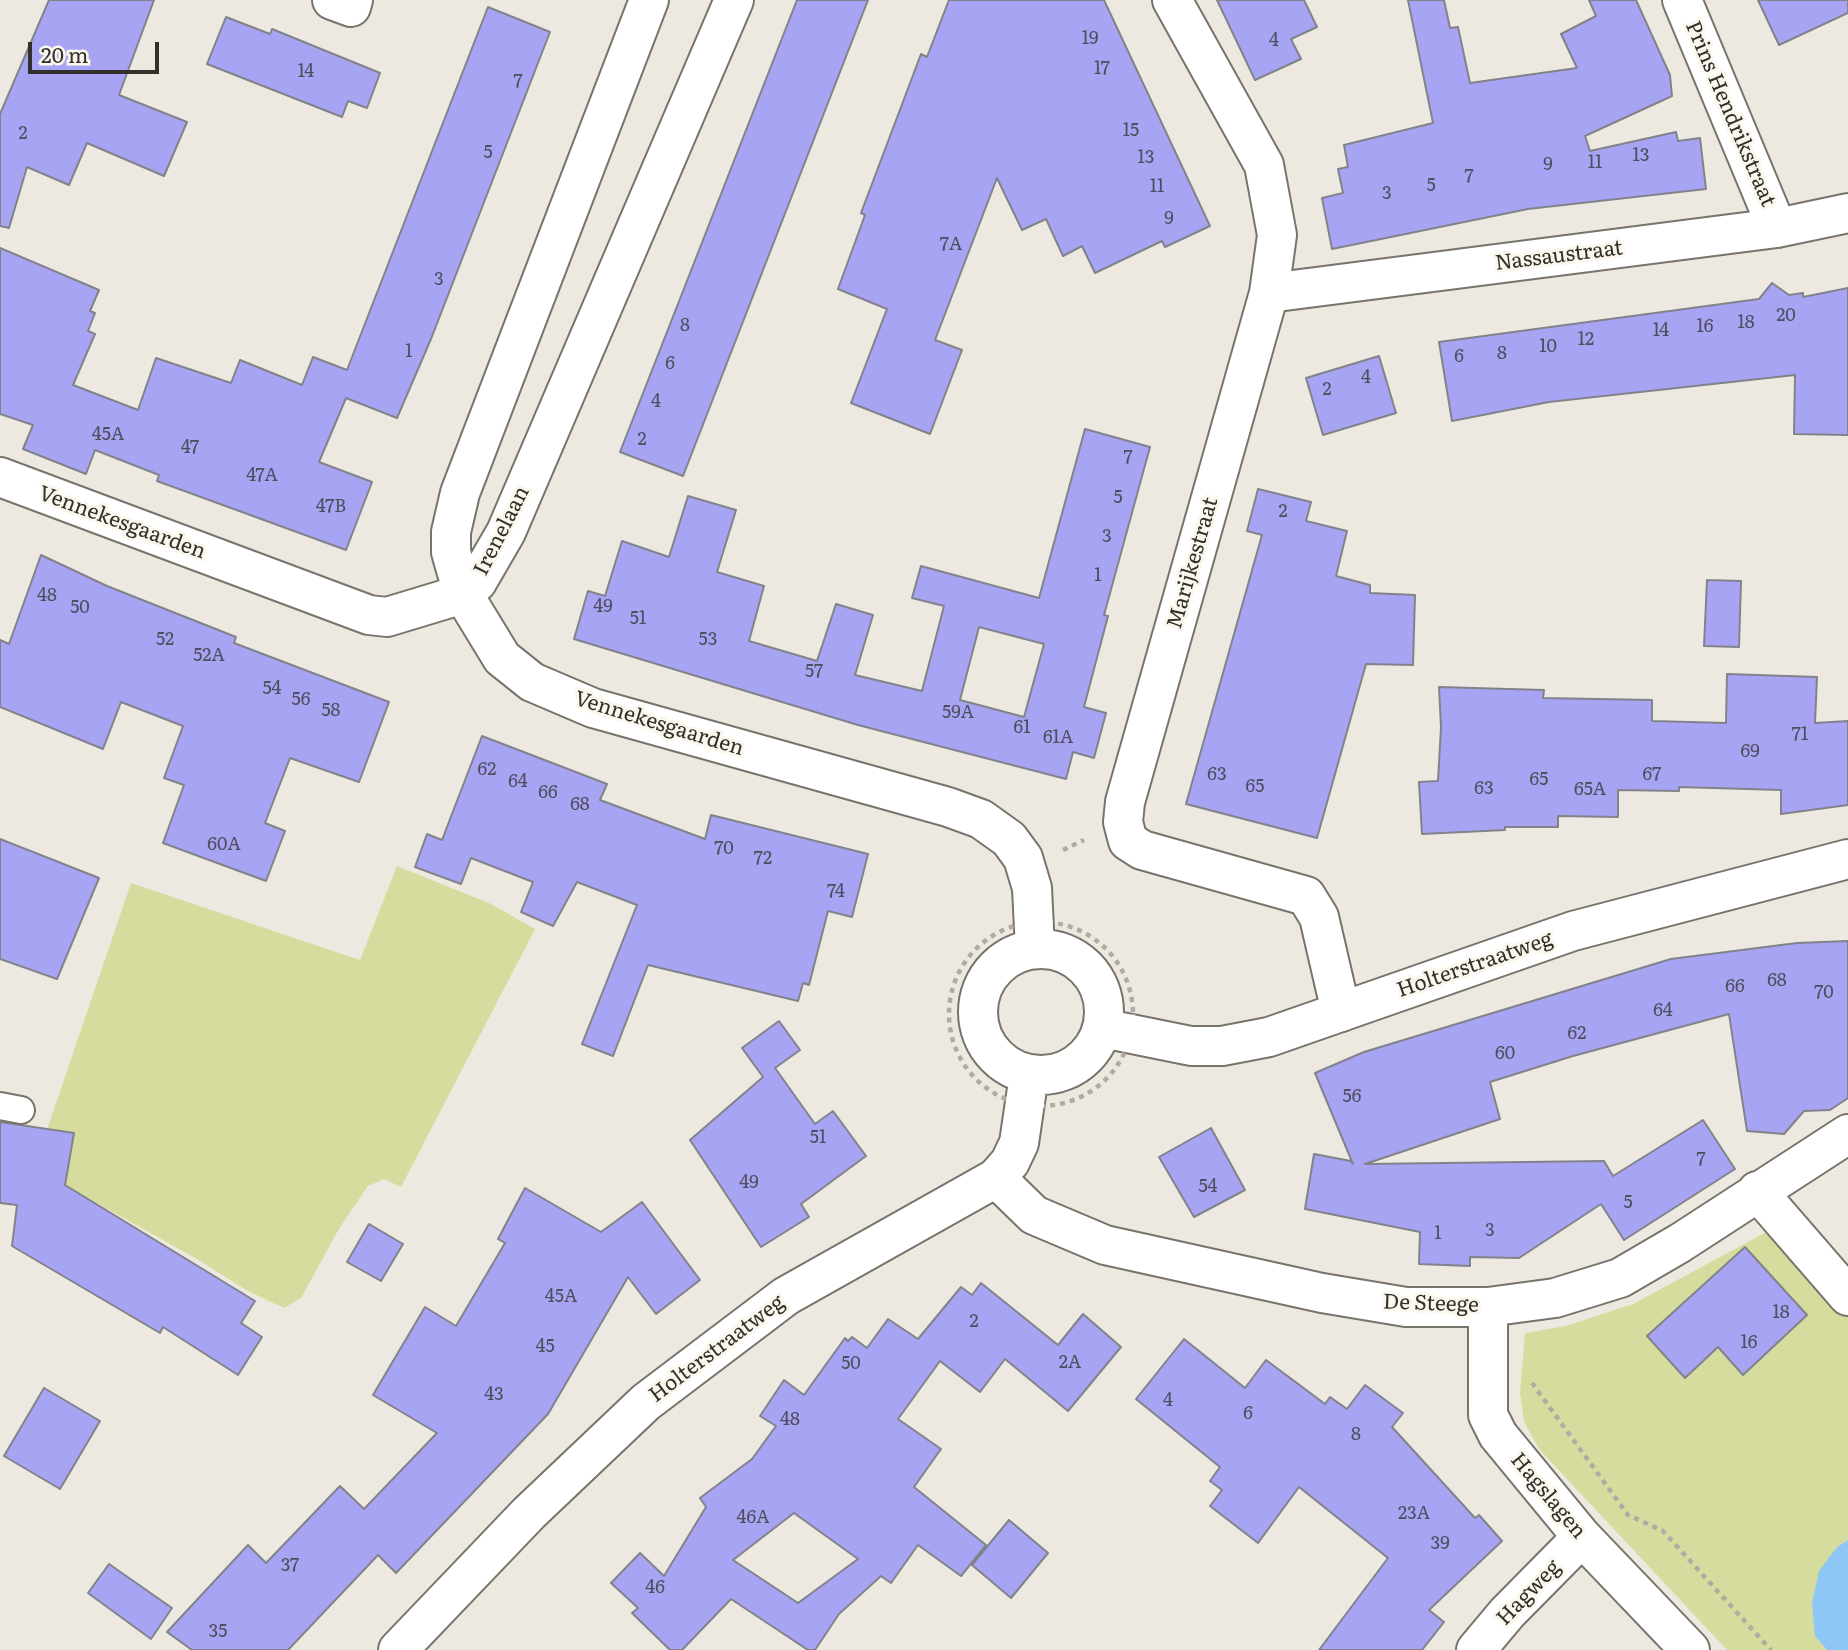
<!DOCTYPE html>
<html>
<head>
<meta charset="utf-8">
<style>
  body { margin:0 }
  #map { position:relative; width:1848px; height:1650px; overflow:hidden; background:#eee9e0; font-family:Literata,serif }
  canvas { display:block }
  .scale { position:absolute; left:28px; top:42px; width:131px; height:32px; box-sizing:border-box; border:4px solid #32302d; border-top:0; padding-left:9px; font-size:21px; line-height:24px; white-space:nowrap; color:#32302d; -webkit-text-stroke:5px #fcf7ed; paint-order:stroke }
</style>
</head>
<body>
<div id="map">
<canvas width="1848" height="1650"></canvas>
<div class="scale">20 m</div>
</div>
<script>
const g = document.querySelector('canvas').getContext('2d');
g.lineJoin = 'round';
function paint(path, color) {
  g.fillStyle = color;
  g.fill(path, 'evenodd');
}
function shape(rows) {
  const path = new Path2D();
  for (const r of rows) {
    if (r.length === 3) {
      path.moveTo(r[0] + r[2], r[1]);
      path.arc(r[0], r[1], r[2], 0, 2 * Math.PI);
      continue;
    }
    path.moveTo(r[0], r[1]);
    for (let i = 2; i < r.length; i += 2) path.lineTo(r[i], r[i + 1]);
  }
  return path;
}
function stroke(path, color, width, dash) {
  g.strokeStyle = color;
  g.lineWidth = width;
  g.lineCap = dash ? 'butt' : 'round';
  g.setLineDash(dash || []);
  g.stroke(path);
}
function write(font, color, halo, rows, align = 'center') {
  g.font = font + ' Literata,serif';
  g.lineWidth = 6;
  g.setLineDash([]);
  g.textBaseline = 'middle';
  g.strokeStyle = halo;
  g.fillStyle = color;
  for (const [text, x, y, turn = 0] of rows) {
    g.save();
    g.translate(x, y);
    g.rotate((+turn || 0) * Math.PI / 180);
    g.textAlign = isNaN(turn) ? turn : align;
    if (halo) g.strokeText(text, 0, 0);
    g.fillText(text, 0, 0);
    g.restore();
  }
}
const green = shape([
  [397,866,491,904,535,929,401,1187,384,1179,368,1186,340,1227,301,1298,284,1308,246,1290,197,1259,43,1173,35,1165,131,883,360,960],
  [1770,1230,1848,1316,1848,1540,1837,1547,1815,1636,1827,1650,1727,1650,1539,1449,1524,1422,1520,1392,1525,1333,1566,1326,1633,1304]
]);
const water = shape([
  [1848,1540,1848,1650,1827,1650,1815,1636,1812,1603,1819,1571,1837,1547]
]);
const building = shape([
  [49,0,154,0,119,95,187,122,164,176,87,143,69,185,27,167,9,228,0,226,0,114,49,0],
  [797,0,868,0,683,476,620,452,797,0],
  [949,0,1104,0,1210,226,1165,247,1162,241,1095,273,1082,246,1063,256,1046,219,1022,230,997,178,935,340,962,350,930,434,851,403,887,309,838,289,865,215,861,213,921,54,927,57,949,0],
  [1217,0,1304,0,1317,27,1291,39,1301,59,1255,80,1217,0],
  [1408,0,1444,0,1450,28,1458,27,1470,83,1577,68,1561,34,1596,16,1589,0,1636,0,1670,75,1672,96,1585,136,1590,151,1676,132,1678,141,1700,138,1706,189,1528,209,1332,249,1322,198,1343,193,1338,169,1348,167,1344,145,1433,123,1408,0],
  [1758,0,1848,0,1848,13,1779,45,1758,0],
  [488,7,550,32,431,339,397,418,346,398,319,462,372,482,346,550,157,481,159,475,95,450,86,474,23,449,33,425,0,414,0,248,99,290,90,311,95,313,88,331,95,334,73,385,138,410,156,358,231,383,240,360,302,385,313,357,347,370,488,7],
  [226,17,270,34,272,29,380,73,367,108,348,101,342,117,207,64,226,17],
  [1772,283,1789,295,1803,293,1803,297,1848,288,1848,435,1794,434,1795,375,1549,402,1452,421,1439,342,1759,299,1772,283],
  [1379,356,1396,413,1323,435,1306,378,1379,356],
  [1085,429,1150,447,1104,615,1108,616,1084,707,1106,713,1094,758,1073,752,1066,779,858,725,574,639,588,591,605,596,622,541,669,557,688,496,736,510,717,572,764,586,749,641,817,661,836,604,873,615,855,675,922,691,944,606,912,598,921,566,1039,598,1085,429],
  [979,627,1044,644,1024,717,960,700,979,627],
  [1258,489,1311,502,1306,521,1347,531,1336,576,1370,585,1370,593,1415,595,1413,665,1366,664,1317,838,1186,804,1262,535,1247,531,1258,489],
  [41,555,107,586,236,637,234,643,389,702,359,782,290,758,265,823,285,831,266,881,163,843,184,785,164,778,183,726,121,702,103,749,0,707,0,640,9,644,41,555],
  [1707,580,1741,581,1739,647,1704,646,1707,580],
  [1727,674,1817,677,1815,723,1848,721,1848,805,1781,814,1781,790,1679,787,1679,791,1618,790,1618,817,1558,816,1558,827,1505,827,1505,830,1422,834,1419,782,1438,781,1441,727,1439,687,1544,690,1543,698,1652,700,1652,721,1726,723,1727,674],
  [482,736,607,784,600,800,705,839,711,815,868,854,852,917,828,911,809,985,803,983,798,1001,648,965,613,1056,582,1044,637,905,577,882,553,926,521,912,533,882,471,858,461,884,415,867,427,834,442,840,482,736],
  [0,839,99,878,57,979,0,959,0,839],
  [1848,941,1848,1098,1830,1110,1804,1111,1784,1134,1747,1131,1729,1014,1573,1056,1490,1082,1500,1119,1365,1164,1604,1161,1613,1176,1703,1120,1735,1169,1624,1240,1601,1204,1519,1258,1470,1257,1470,1266,1419,1264,1420,1232,1305,1209,1314,1154,1351,1161,1353,1164,1315,1073,1364,1052,1671,959,1797,943,1848,941],
  [779,1021,800,1050,775,1068,815,1124,833,1111,866,1156,801,1204,809,1217,761,1247,690,1140,763,1077,742,1048,779,1021],
  [0,1122,74,1133,65,1185,255,1301,241,1323,262,1337,238,1375,163,1327,160,1333,12,1246,17,1205,0,1203,0,1122],
  [1211,1128,1245,1190,1194,1217,1159,1157,1211,1128],
  [525,1188,601,1232,642,1202,700,1280,656,1314,628,1277,548,1414,396,1573,378,1555,288,1650,192,1650,167,1632,248,1545,266,1563,340,1486,364,1509,437,1433,373,1395,425,1307,456,1326,505,1243,498,1239,525,1188],
  [369,1224,403,1244,381,1281,347,1262,369,1224],
  [1745,1247,1807,1315,1743,1375,1718,1347,1685,1378,1647,1336,1745,1247],
  [981,1283,1058,1345,1083,1314,1121,1347,1068,1411,1005,1359,980,1392,940,1361,898,1419,941,1449,914,1487,986,1545,961,1576,918,1545,891,1583,881,1576,839,1614,815,1650,808,1650,731,1599,682,1650,670,1650,632,1613,638,1608,611,1583,640,1553,664,1576,706,1507,700,1498,752,1459,776,1426,760,1416,784,1380,804,1395,845,1338,848,1341,852,1337,867,1348,888,1319,918,1339,961,1287,972,1295,981,1283],
  [794,1513,858,1559,798,1603,733,1560,794,1513],
  [1184,1339,1245,1388,1266,1360,1325,1404,1330,1397,1347,1409,1365,1385,1403,1413,1392,1427,1475,1518,1479,1515,1502,1541,1429,1610,1444,1622,1422,1650,1319,1650,1388,1558,1299,1487,1258,1543,1210,1506,1222,1490,1210,1481,1220,1467,1136,1399,1184,1339],
  [44,1388,100,1421,60,1489,4,1456,44,1388],
  [1009,1520,1048,1553,1011,1598,972,1565,1009,1520],
  [109,1564,172,1608,151,1639,88,1593,109,1564]
]);
const path = shape([
  [1063,850,1084,840],
  [1041,1014,92],
  [1532,1383,1628,1515,1663,1531,1771,1650]
]);
const lane = shape([
  [0,1106,21,1110]
]);
const street = shape([
  [332,0,351,7,353,0],
  [1172,0,1264,165,1277,235,1269,293,1125,802,1123,822,1128,841,1142,850,1306,896,1319,917,1341,1012],
  [1682,0,1777,228],
  [1269,293,1777,228,1848,213],
  [0,477,369,615,387,617,463,594,477,582,506,532,734,0],
  [996,1178,1034,1215,1105,1245,1322,1293,1406,1307,1488,1307,1555,1298,1620,1278,1680,1243,1848,1134],
  [1757,1191,1848,1296],
  [1488,1307,1488,1415,1498,1435,1582,1537,1690,1650],
  [1476,1650,1507,1613,1582,1537]
]);
const secondary = shape([
  [649,0,460,493,451,532,451,552,463,594,502,658,532,682,593,708,948,807,981,819,1009,839,1023,858,1032,888,1035,949],
  [1041,1012,63],
  [1102,1028,1191,1046,1222,1046,1269,1037,1573,931,1848,859],
  [398,1650,529,1513,646,1402,786,1296,996,1178,1010,1162,1019,1143,1029,1075]
]);
const numberNames = [
  ["19",1090,39],
  ["4",1274,41],
  ["17",1102,69],
  ["14",306,72],
  ["7",518,82],
  ["15",1131,131],
  ["2",23,134],
  ["5",488,153],
  ["13",1641,156],
  ["13",1146,158],
  ["11",1595,163],
  ["9",1548,165],
  ["7",1469,177],
  ["5",1431,186],
  ["11",1157,187],
  ["3",1387,194],
  ["9",1169,219],
  ["7A",951,245],
  ["3",439,280],
  ["20",1786,316],
  ["18",1746,323],
  ["8",685,326],
  ["16",1705,327],
  ["14",1661,331],
  ["12",1586,340],
  ["10",1548,347],
  ["1",409,352],
  ["8",1502,354],
  ["6",1459,357],
  ["6",670,364],
  ["4",1366,378],
  ["2",1327,390],
  ["4",656,402],
  ["45A",108,435],
  ["2",642,440],
  ["47",190,448],
  ["7",1128,458],
  ["47A",262,476],
  ["5",1118,498],
  ["47B",331,507],
  ["2",1283,512],
  ["3",1107,537],
  ["1",1098,576],
  ["48",47,596],
  ["49",603,607],
  ["50",80,608],
  ["51",638,619],
  ["52",165,640],
  ["53",708,640],
  ["52A",209,656],
  ["57",814,672],
  ["54",272,689],
  ["56",301,700],
  ["58",331,711],
  ["59A",958,713],
  ["61",1022,728],
  ["71",1800,735],
  ["61A",1058,738],
  ["69",1750,752],
  ["62",487,770],
  ["63",1217,775],
  ["67",1652,775],
  ["65",1539,780],
  ["64",518,782],
  ["65",1255,787],
  ["63",1484,789],
  ["65A",1590,790],
  ["66",548,793],
  ["68",580,805],
  ["60A",224,845],
  ["70",724,849],
  ["72",763,859],
  ["74",836,892],
  ["68",1777,981],
  ["66",1735,987],
  ["70",1824,993],
  ["64",1663,1011],
  ["62",1577,1034],
  ["60",1505,1054],
  ["56",1352,1097],
  ["51",818,1138],
  ["7",1701,1160],
  ["49",749,1183],
  ["54",1208,1187],
  ["5",1628,1203],
  ["3",1490,1231],
  ["1",1438,1234],
  ["45A",561,1297],
  ["18",1781,1313],
  ["2",974,1322],
  ["16",1749,1343],
  ["45",545,1347],
  ["2A",1070,1363],
  ["50",851,1364],
  ["43",494,1395],
  ["4",1168,1401],
  ["6",1248,1414],
  ["48",790,1420],
  ["8",1356,1435],
  ["23A",1414,1514],
  ["46A",753,1518],
  ["39",1440,1544],
  ["37",290,1566],
  ["46",655,1588],
  ["35",218,1632]
];
const streetNames = [
  ["Prins Hendrikstraat",1730,114,67],
  ["Nassaustraat",1559,256,-7],
  ["Vennekesgaarden",122,523,20],
  ["Irenelaan",502,531,-63],
  ["Marijkestraat",1193,563,-74],
  ["Vennekesgaarden",659,724,17],
  ["Holterstraatweg",1475,965,-19],
  ["De Steege",1431,1304,2],
  ["Holterstraatweg",717,1349,-37],
  ["Hagslagen",1548,1496,50],
  ["Hagweg",1529,1593,-46]
];
paint(green, '#d6dc9d');
paint(water, '#8ec7f6');
paint(building, '#a7a5f3');
stroke(building, '#82828b', 2);
stroke(lane, '#78736b', 30);
stroke(street, '#78736b', 42);
stroke(secondary, '#78736b', 42);
stroke(path, '#b0aca5', 4.5, [5, 5]);
stroke(lane, '#fff', 26);
stroke(street, '#fff', 38);
stroke(secondary, '#fff', 38);
write('18px', '#4f4d5e', null, numberNames);
write('21px', '#32302d', '#fcf7ed', streetNames);
</script>
</body>
</html>
